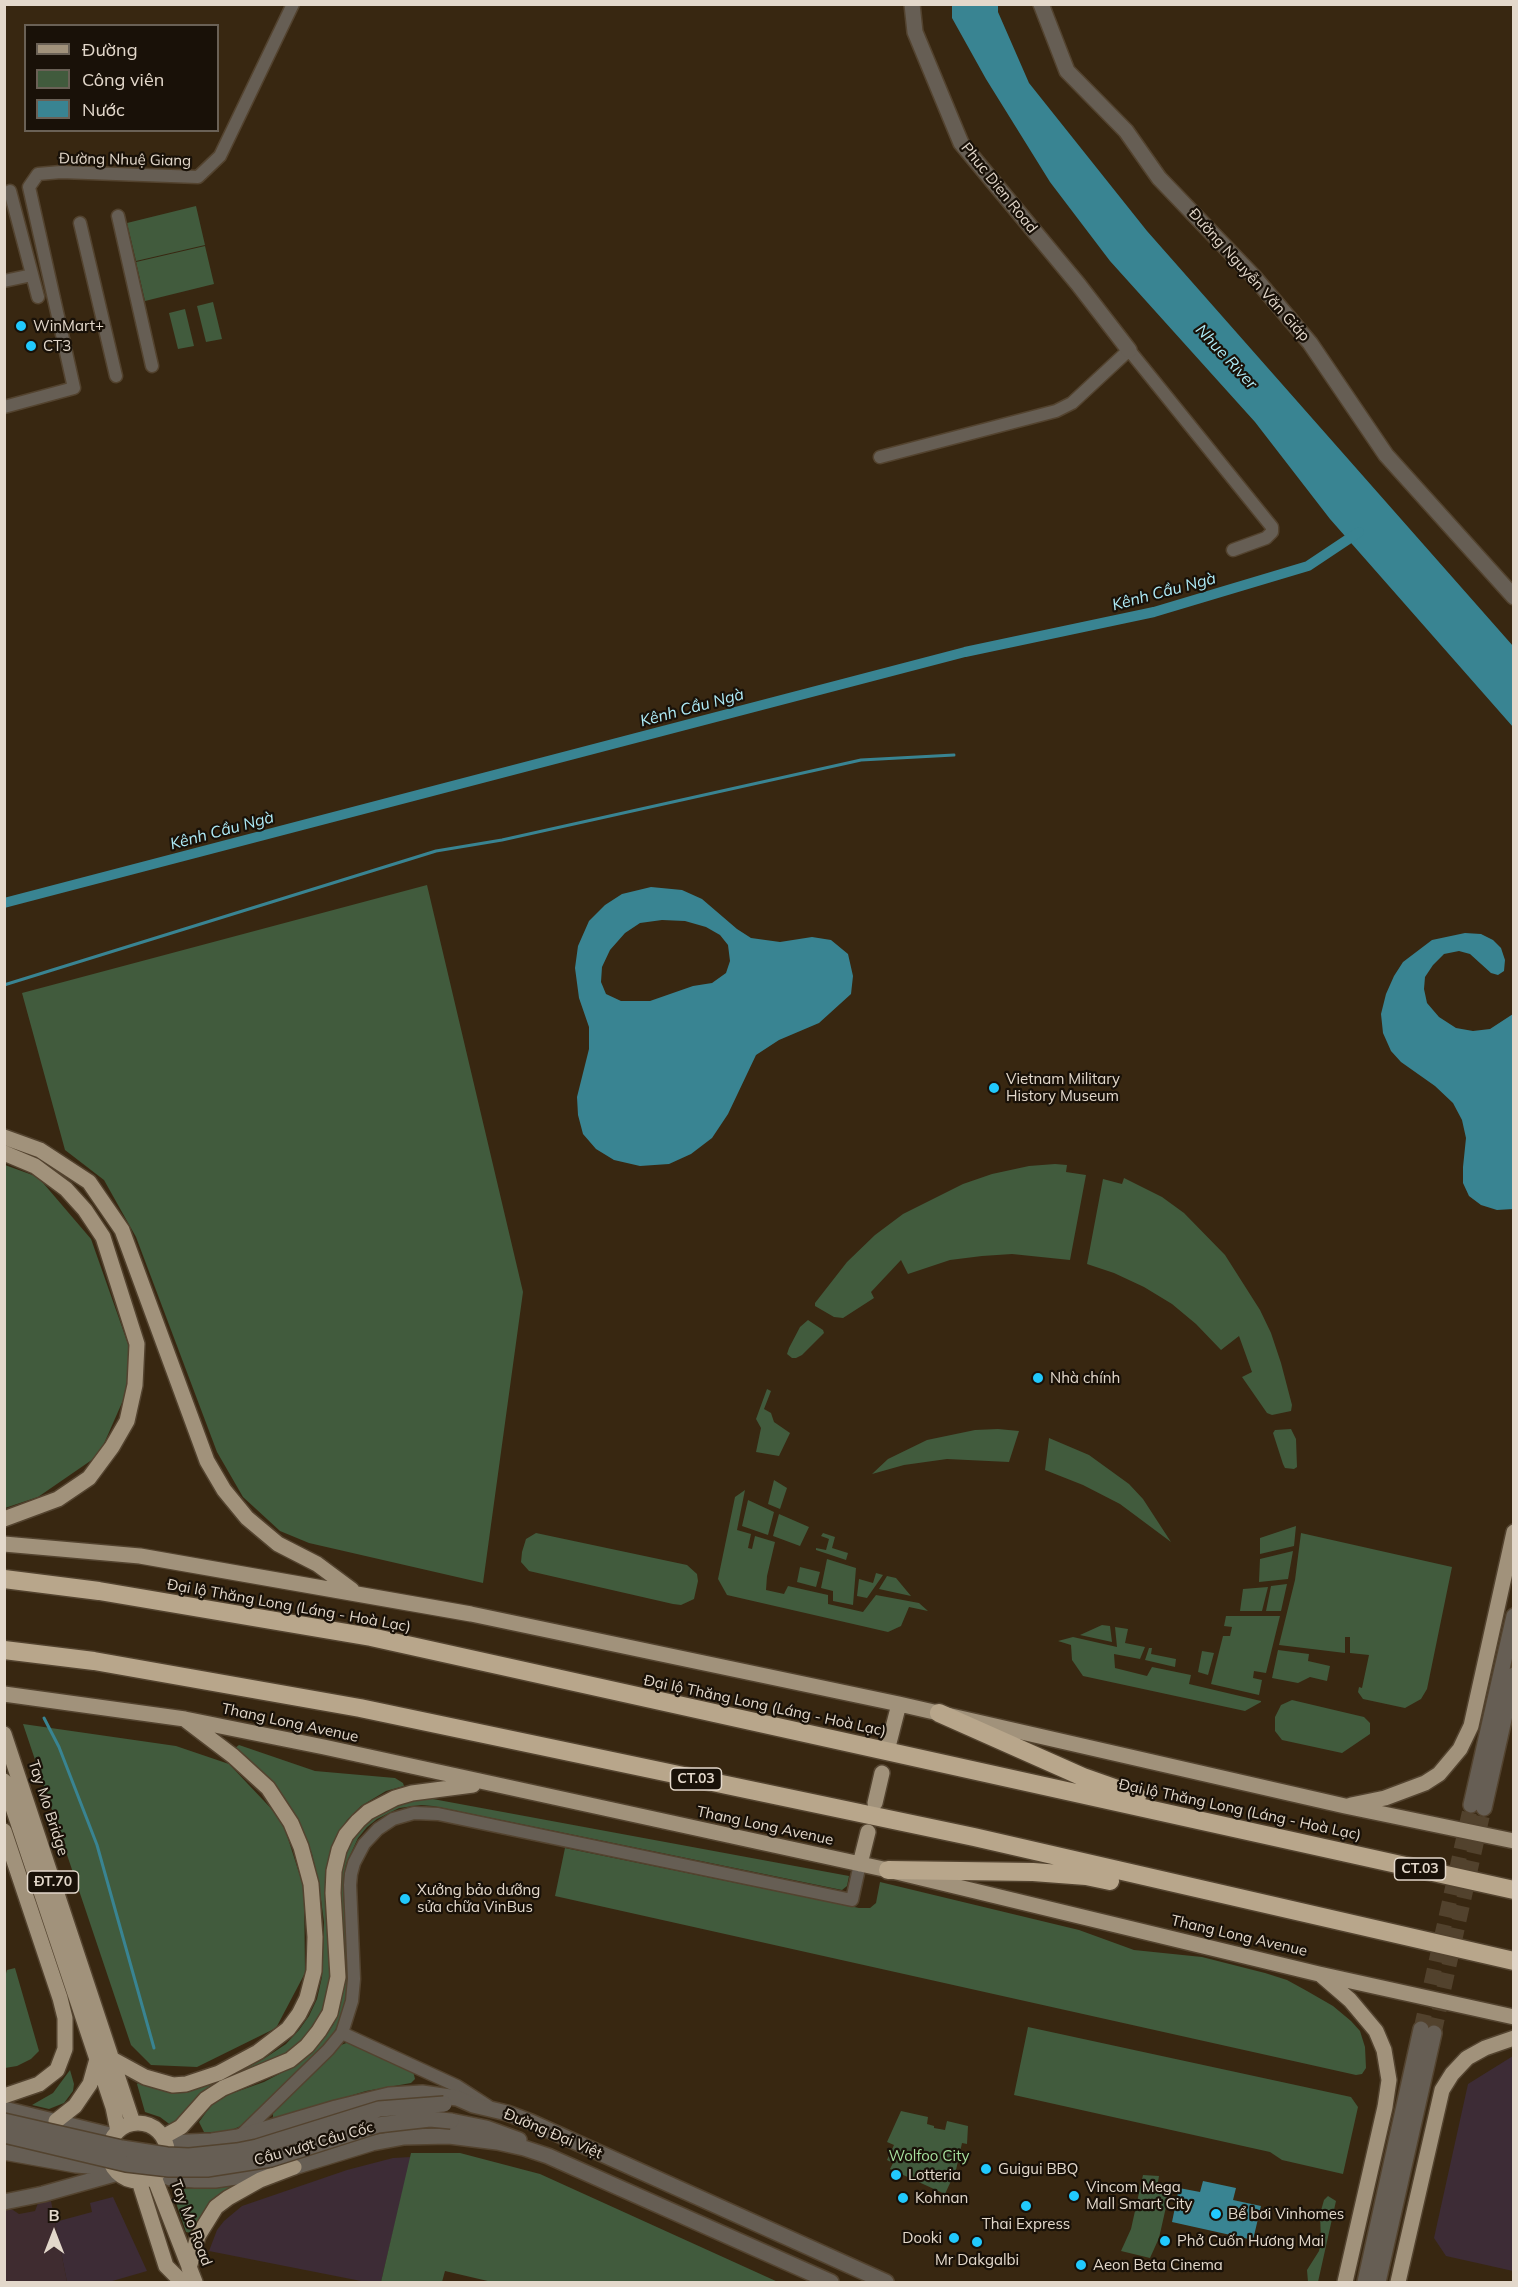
<!DOCTYPE html>
<html>
<head>
<meta charset="utf-8">
<style>
  body { margin:0 }
  #map { position:relative; width:1518px; height:2287px; overflow:hidden; background:#382711; font-family:Mulish,sans-serif }
  canvas { display:block }
  .frame { position:absolute; inset:0; border:6px solid #e3d8cb; pointer-events:none }
  .legend { position:absolute; left:24px; top:24px; width:195px; height:108px; box-sizing:border-box; background:#191108; border:2px solid #6a6156; margin:0; padding:8px 10px; list-style:none; font-size:18px; color:#e3d8cb }
  .legend li { display:flex; align-items:center; gap:12px; height:30px }
  .legend b { width:30px; border:2px solid #6a6156 }
  .north { position:absolute; left:24px; top:2203px; width:60px; height:60px; -webkit-text-stroke:4px #191108; paint-order:stroke; rotate:0deg; font-size:16px; font-weight:700; line-height:24px; text-align:center; color:#e3d8cb }
  .north::after { content:''; display:block; margin:auto; width:21px; height:27px; background:#e3d8cb; clip-path:polygon(50% 0,100% 100%,50% 72%,0 100%) }
</style>
</head>
<body>
<div id="map">
<canvas width="1518" height="2287"></canvas>
<div class="frame"></div>
<ul class="legend">
<li><b style="height:8px;background:#a1927b"></b>Đường</li>
<li><b style="height:16px;background:#415b3d"></b>Công viên</li>
<li><b style="height:16px;background:#398492"></b>Nước</li>
</ul>
<div class="north">B</div>
</div>
<script>
const g = document.querySelector('canvas').getContext('2d');
g.lineJoin = 'round';
function paint(path, color) {
  g.fillStyle = color;
  g.fill(path, 'evenodd');
}
function shape(rows) {
  const path = new Path2D();
  for (const r of rows) {
    if (r.length === 3) {
      path.moveTo(r[0] + r[2], r[1]);
      path.arc(r[0], r[1], r[2], 0, 2 * Math.PI);
      continue;
    }
    path.moveTo(r[0], r[1]);
    for (let i = 2; i < r.length; i += 2) path.lineTo(r[i], r[i + 1]);
  }
  return path;
}
function stroke(path, color, width, dash) {
  g.strokeStyle = color;
  g.lineWidth = width;
  g.lineCap = dash ? 'butt' : 'round';
  g.setLineDash(dash || []);
  g.stroke(path);
}
function write(font, color, halo, rows, align = 'center') {
  g.font = font + ' Mulish,sans-serif';
  g.lineWidth = 4.5;
  g.setLineDash([]);
  g.textBaseline = 'middle';
  g.strokeStyle = halo;
  g.fillStyle = color;
  for (const [text, x, y, turn = 0] of rows) {
    g.save();
    g.translate(x, y);
    g.rotate((+turn || 0) * Math.PI / 180);
    g.textAlign = isNaN(turn) ? turn : align;
    if (halo) g.strokeText(text, 0, 0);
    g.fillText(text, 0, 0);
    g.restore();
  }
}
const commercial = shape([
  [1513,2056,1513,2271,1446,2256,1434,2238,1468,2084],
  [411,2157,381,2282,366,2282,209,2251,217,2230,224,2221,242,2206,347,2170,393,2158],
  [113,2197,147,2271,109,2282,67,2282,55,2222,92,2212,90,2203]
]);
const education = shape([
  [51,2201,67,2282,5,2282,4,2209,10,2208,19,2214,35,2211,38,2203]
]);
const green = shape([
  [196,206,205,245,136,261,127,223],
  [205,246,214,284,145,301,136,262],
  [213,302,222,339,206,342,197,306],
  [185,309,194,346,178,349,169,313],
  [427,885,523,1292,483,1583,309,1543,280,1531,243,1497,217,1452,136,1237,104,1180,65,1150,22,993],
  [1055,1164,1067,1165,1066,1172,1086,1175,1070,1260,1012,1254,982,1256,950,1260,908,1274,901,1260,871,1292,874,1298,843,1318,834,1317,815,1306,815,1303,847,1262,875,1235,903,1214,963,1184,992,1174,1029,1166],
  [5,1165,38,1177,91,1239,128,1344,128,1389,99,1455,38,1497,5,1508],
  [1124,1178,1162,1197,1184,1213,1225,1255,1260,1310,1271,1333,1281,1363,1292,1405,1291,1411,1272,1415,1267,1413,1242,1377,1252,1372,1239,1336,1221,1350,1196,1324,1172,1304,1144,1287,1114,1273,1087,1264,1103,1179,1122,1184],
  [808,1320,823,1330,824,1333,802,1355,796,1358,792,1358,787,1354,789,1348,800,1327],
  [767,1389,771,1391,764,1409,771,1413,774,1422,790,1433,779,1456,756,1452,761,1428,756,1419],
  [998,1429,1019,1431,1009,1462,947,1459,904,1465,872,1474,888,1459,927,1440,975,1430],
  [1291,1429,1296,1439,1297,1467,1294,1469,1285,1468,1283,1464,1273,1433,1275,1430],
  [1049,1438,1089,1455,1129,1484,1143,1499,1171,1542,1120,1504,1083,1485,1045,1470],
  [774,1480,787,1488,780,1509,768,1504],
  [745,1490,737,1530,751,1534,748,1548,752,1549,755,1536,775,1542,767,1576,766,1590,784,1594,788,1586,828,1595,828,1604,863,1612,876,1595,919,1603,928,1611,909,1607,901,1626,888,1632,727,1595,718,1579,735,1497],
  [748,1500,774,1512,768,1535,742,1526],
  [779,1514,809,1527,800,1546,773,1536],
  [1296,1526,1294,1546,1260,1554,1260,1538],
  [536,1533,687,1565,697,1574,698,1581,694,1599,681,1605,673,1604,529,1571,521,1562,522,1552,526,1539],
  [823,1533,835,1537,832,1548,848,1553,846,1560,816,1550,816,1548,826,1550,829,1539,821,1536],
  [1301,1533,1452,1567,1427,1689,1421,1699,1405,1708,1363,1699,1358,1692,1359,1687,1362,1688,1369,1655,1350,1653,1350,1637,1345,1637,1345,1653,1279,1645,1295,1580],
  [1293,1551,1288,1579,1259,1582,1260,1559],
  [827,1559,856,1568,853,1605,833,1601,833,1591,821,1588],
  [800,1567,820,1572,816,1587,797,1582],
  [876,1573,883,1575,867,1598,857,1596,859,1579,873,1583],
  [887,1576,896,1578,911,1596,879,1589],
  [1287,1584,1281,1611,1266,1611,1271,1586],
  [1268,1587,1262,1611,1240,1611,1243,1589],
  [1226,1616,1280,1616,1266,1673,1254,1671,1253,1678,1262,1680,1259,1695,1211,1684,1223,1636,1230,1636,1232,1627,1224,1626],
  [1102,1625,1110,1626,1112,1642,1080,1635],
  [1115,1627,1128,1629,1125,1643,1145,1647,1140,1659,1114,1654,1115,1668,1147,1676,1152,1667,1191,1675,1189,1684,1261,1701,1261,1702,1245,1711,1083,1676,1072,1660,1071,1645,1058,1641,1073,1637,1117,1647],
  [1149,1648,1152,1648,1151,1654,1176,1659,1175,1667,1145,1660],
  [1278,1650,1309,1654,1308,1661,1330,1666,1327,1681,1310,1677,1298,1683,1272,1678],
  [1202,1651,1214,1653,1208,1675,1198,1672],
  [1292,1700,1364,1717,1370,1723,1370,1734,1342,1753,1282,1740,1275,1731,1275,1717,1281,1705],
  [23,1724,176,1746,229,1764,282,1820,304,1888,305,1973,276,2028,197,2067,151,2065,131,2045],
  [239,1745,315,1771,395,1778,403,1783,404,1786,386,1791,361,1806,347,1820,336,1838,330,1854,325,1885,330,1985,322,2012,313,2029,303,2042,288,2054,209,2087,172,2126,160,2117,145,2112,137,2084,138,2083,168,2090,198,2086,240,2071,265,2058,286,2044,299,2030,309,2016,317,1999,322,1977,324,1922,319,1885,312,1854,301,1826,285,1802,235,1751,235,1748],
  [422,1797,849,1876,847,1886,842,1890,433,1806,421,1805,399,1808,377,1819,367,1827,358,1838,346,1864,343,1889,349,1972,347,1998,337,2027,328,2042,243,2125,227,2132,204,2132,199,2122,212,2104,230,2094,264,2082,296,2065,313,2052,333,2025,339,2009,343,1980,340,1864,355,1831,381,1809],
  [565,1848,859,1908,870,1908,876,1903,880,1882,1079,1930,1134,1950,1202,1957,1265,1973,1287,1980,1307,1991,1333,2006,1351,2021,1360,2031,1365,2047,1366,2068,1362,2074,1356,2075,555,1896],
  [15,1968,39,2051,31,2059,17,2066,5,2068,5,1977,7,1970],
  [1028,2027,1351,2097,1358,2107,1343,2174,1282,2160,1270,2152,1014,2095],
  [349,2042,413,2071,415,2079,411,2083,366,2091,275,2119,273,2118,273,2113,341,2045],
  [70,2070,74,2084,73,2091,64,2103,49,2109,32,2105,53,2093],
  [901,2111,928,2117,927,2124,934,2126,934,2128,945,2130,947,2121,968,2126,967,2144,962,2143,956,2170,945,2194,890,2169,893,2163,887,2160,894,2145,887,2142],
  [411,2153,460,2153,540,2174,778,2282,492,2282,445,2271,442,2282,381,2282],
  [1143,2175,1159,2176,1158,2182,1171,2185,1159,2238,1150,2258,1121,2251,1131,2229],
  [228,2186,230,2189,205,2211,194,2231,191,2233,186,2232,174,2197,174,2192,179,2189],
  [1328,2196,1336,2201,1318,2282,1308,2282,1307,2270,1319,2251,1321,2241,1320,2214,1324,2200]
]);
const water = shape([
  [952,5,998,5,998,12,1029,83,1147,231,1513,646,1513,727,1330,519,1255,422,1110,261,1050,182,986,79,952,18],
  [651,887,682,890,702,899,737,929,751,938,780,942,812,937,831,940,848,954,853,976,851,994,819,1023,779,1040,756,1055,728,1114,712,1138,691,1154,669,1164,640,1166,614,1160,596,1149,583,1134,578,1115,577,1097,589,1049,589,1027,579,998,575,968,578,946,589,921,605,905,622,894],
  [662,920,685,921,706,927,720,935,728,945,730,961,726,973,712,983,693,986,650,1001,621,1001,606,994,601,982,602,967,610,950,625,933,640,923],
  [1465,933,1481,934,1493,940,1501,948,1505,960,1504,971,1498,975,1491,973,1470,954,1459,951,1444,954,1433,965,1425,977,1424,989,1427,1003,1439,1017,1456,1028,1473,1031,1490,1029,1513,1014,1513,1209,1497,1210,1481,1205,1469,1196,1463,1183,1463,1167,1466,1138,1462,1120,1453,1103,1435,1086,1401,1062,1391,1051,1383,1033,1381,1014,1386,994,1394,976,1403,962,1432,940],
  [1203,2181,1236,2188,1233,2200,1261,2206,1253,2240,1172,2222,1179,2188,1200,2192]
]);
const stream = shape([
  [4,985,436,851,502,840,861,760,954,755],
  [44,1718,59,1747,97,1845,154,2048]
]);
const canal = shape([
  [4,903,965,652,1154,612,1308,566,1359,532]
]);
const tertiaryTunnel = shape([
  [1421,2029,1471,1805],
  [1434,2033,1484,1808]
]);
const minor = shape([
  [10,191,38,297],
  [118,216,152,366],
  [80,223,116,376],
  [4,281,32,275],
  [4,407,74,388,29,187,38,174,61,172,198,177,220,156,293,4],
  [880,457,1056,411,1072,403,1129,350,1272,527,1272,532,1266,538,1233,550],
  [342,2033,457,2086,488,2106],
  [240,2136,328,2050,342,2033,352,2001,354,1979,350,1885,351,1874,354,1863,364,1844,378,1829,393,1819,414,1813,438,1814,852,1900,860,1864]
]);
const tertiary = shape([
  [912,4,915,32,961,143,1078,284,1129,350],
  [1041,4,1067,71,1126,131,1159,178,1255,278,1310,343,1386,455,1514,597],
  [1471,1805,1514,1616],
  [1484,1808,1514,1675],
  [4,2109,114,2136],
  [451,2121,486,2128,519,2140],
  [166,2143,212,2141,238,2137,336,2108,389,2095,422,2093,457,2098,473,2105,507,2113,531,2122,886,2282],
  [4,2152,76,2165,114,2168],
  [158,2174,170,2178,195,2180,215,2180,257,2174,294,2167,372,2143,404,2137,449,2136,497,2142,524,2148,548,2156,831,2282],
  [4,2202,43,2194,118,2173],
  [1365,2282,1421,2029],
  [1378,2282,1434,2033]
]);
const primary = shape([
  [4,1137,40,1150,89,1182,122,1230,207,1461,224,1490,247,1518,278,1544,317,1564,352,1590],
  [4,1153,35,1166,66,1189,85,1210,103,1237,137,1344,135,1385,127,1421,112,1447,89,1478,58,1499,4,1519],
  [4,1544,140,1556,471,1614,899,1704,1345,1806,1514,1841],
  [4,1694,185,1719,324,1747,888,1870,1319,1974,1514,2017],
  [4,1734,133,2123],
  [888,1747,899,1704],
  [4,1781,113,2107,118,2131],
  [875,1803,882,1773],
  [1351,1805,1385,1798,1425,1783,1439,1774,1460,1749,1471,1726,1514,1532],
  [4,1831,60,1998,65,2018,65,2049,57,2070,39,2084,4,2096],
  [860,1864,868,1832],
  [1321,1975,1350,2000,1376,2031,1384,2050,1389,2080,1385,2107,1345,2282],
  [112,2059,145,2077,173,2085,186,2084,219,2073,258,2052,288,2029,299,2014,307,1998,314,1971,315,1937,311,1884,301,1847,291,1823,268,1788,233,1756,187,1721],
  [56,2121,75,2106,90,2084,97,2059],
  [138,2152,29],
  [163,2137,181,2127,206,2099,223,2088,290,2060,307,2046,319,2031,330,2013,338,1977,333,1893,334,1871,339,1850,346,1835,358,1821,368,1812,395,1798,412,1793,473,1785],
  [154,2177,195,2282],
  [139,2181,166,2266,182,2282],
  [189,2268,198,2236,216,2207,228,2198,260,2180,294,2167],
  [1398,2282,1442,2090,1452,2074,1467,2058,1485,2048,1514,2038]
]);
const motorway = shape([
  [4,1579,99,1591,371,1637,1514,1890],
  [4,1650,94,1661,360,1708,974,1837,1514,1961],
  [939,1713,1083,1777,1137,1796],
  [888,1870,1033,1872,1086,1876,1110,1881]
]);
const tertiaryBridge = shape([
  [4,2121,122,2148,167,2155,189,2156,237,2151,257,2147,379,2109,444,2104],
  [4,2135,126,2164,169,2169,207,2169,271,2159,378,2125,430,2119,451,2121]
]);
const markers = [
  [21,326,6,"#21c9fd"],
  [31,346,6,"#21c9fd"],
  [994,1088,6,"#21c9fd"],
  [1038,1378,6,"#21c9fd"],
  [405,1899,6,"#21c9fd"],
  [986,2169,6,"#21c9fd"],
  [896,2175,6,"#21c9fd"],
  [1074,2196,6,"#21c9fd"],
  [903,2198,6,"#21c9fd"],
  [1026,2206,6,"#21c9fd"],
  [1216,2214,6,"#21c9fd"],
  [954,2238,6,"#21c9fd"],
  [1165,2241,6,"#21c9fd"],
  [977,2242,6,"#21c9fd"],
  [1081,2265,6,"#21c9fd"]
];
const shields = [
  [696,1779,51],
  [1420,1869,51],
  [53,1882,51]
];
const shieldNames = [
  ["CT.03",696,1779],
  ["CT.03",1420,1869],
  ["ĐT.70",53,1882]
];
const streetNames = [
  ["Đường Nhuệ Giang",125,160,1],
  ["Phuc Dien Road",999,188,51],
  ["Đường Nguyễn Văn Giáp",1249,275,48],
  ["Đại lộ Thăng Long (Láng - Hoà Lạc)",289,1606,10],
  ["Đại lộ Thăng Long (Láng - Hoà Lạc)",765,1706,12],
  ["Thang Long Avenue",290,1723,12],
  ["Tay Mo Bridge",48,1808,72],
  ["Đại lộ Thăng Long (Láng - Hoà Lạc)",1240,1810,12],
  ["Thang Long Avenue",765,1826,12],
  ["Thang Long Avenue",1239,1936,13],
  ["Đường Đại Việt",553,2134,23],
  ["Cầu vượt Cầu Cốc",314,2144,-16],
  ["Tay Mo Road",191,2223,69]
];
const poiNames = [
  ["WinMart+",33,326],
  ["CT3",43,346],
  ["Vietnam Military",1006,1079],
  ["History Museum",1006,1096],
  ["Nhà chính",1050,1378],
  ["Xưởng bảo dưỡng",417,1890],
  ["sửa chữa VinBus",417,1907],
  ["Guigui BBQ",998,2169],
  ["Lotteria",908,2175],
  ["Vincom Mega",1086,2187],
  ["Mall Smart City",1086,2204],
  ["Kohnan",915,2198],
  ["Bể bơi Vinhomes",1228,2214],
  ["Thai Express",1026,2224,"center"],
  ["Dooki",942,2238,"right"],
  ["Phở Cuốn Hương Mai",1177,2241],
  ["Mr Dakgalbi",977,2260,"center"],
  ["Aeon Beta Cinema",1093,2265]
];
const parkNames = [
  ["Wolfoo City",929,2156]
];
const waterNames = [
  ["Nhue River",1226,357,47],
  ["Kênh Cầu Ngà",1164,592,-15],
  ["Kênh Cầu Ngà",692,708,-15],
  ["Kênh Cầu Ngà",222,831,-15]
];
paint(commercial, '#3d2c36');
paint(education, '#3f2c30');
paint(green, '#415b3d');
paint(water, '#398492');
stroke(stream, '#398492', 3);
stroke(canal, '#398492', 10);
stroke(tertiaryTunnel, '#52422d', 15, [15, 8]);
stroke(minor, '#53432f', 15);
stroke(tertiary, '#53432f', 18);
stroke(primary, '#53432f', 18);
stroke(motorway, '#53432f', 21);
stroke(minor, '#665e54', 12);
stroke(tertiary, '#665e54', 15);
stroke(primary, '#a1927b', 15);
stroke(motorway, '#b8a68b', 18);
stroke(tertiaryBridge, '#53432f', 18, []);
stroke(tertiaryBridge, '#665e54', 15);
for (const [x, y, r, color] of markers) {
  const dot = new Path2D();
  dot.arc(x, y, r, 0, 2 * Math.PI);
  g.fillStyle = color;
  g.fill(dot);
  stroke(dot, '#191108', 2);
}
for (const [x, y, w] of shields) {
  const box = new Path2D();
  box.roundRect(x - w / 2, y - 11, w, 22, 4.5);
  g.fillStyle = '#191108';
  g.fill(box);
  stroke(box, '#e3d8cb', 1.5);
}
write('bold 14px', '#e3d8cb', null, shieldNames);
write('15px', '#e3d8cb', '#191108', streetNames);
write('15px', '#e3d8cb', '#191108', poiNames, 'left');
write('15px', '#a6df9d', '#191108', parkNames);
write('italic 16px', '#afecf8', '#191108', waterNames);
</script>
</body>
</html>
